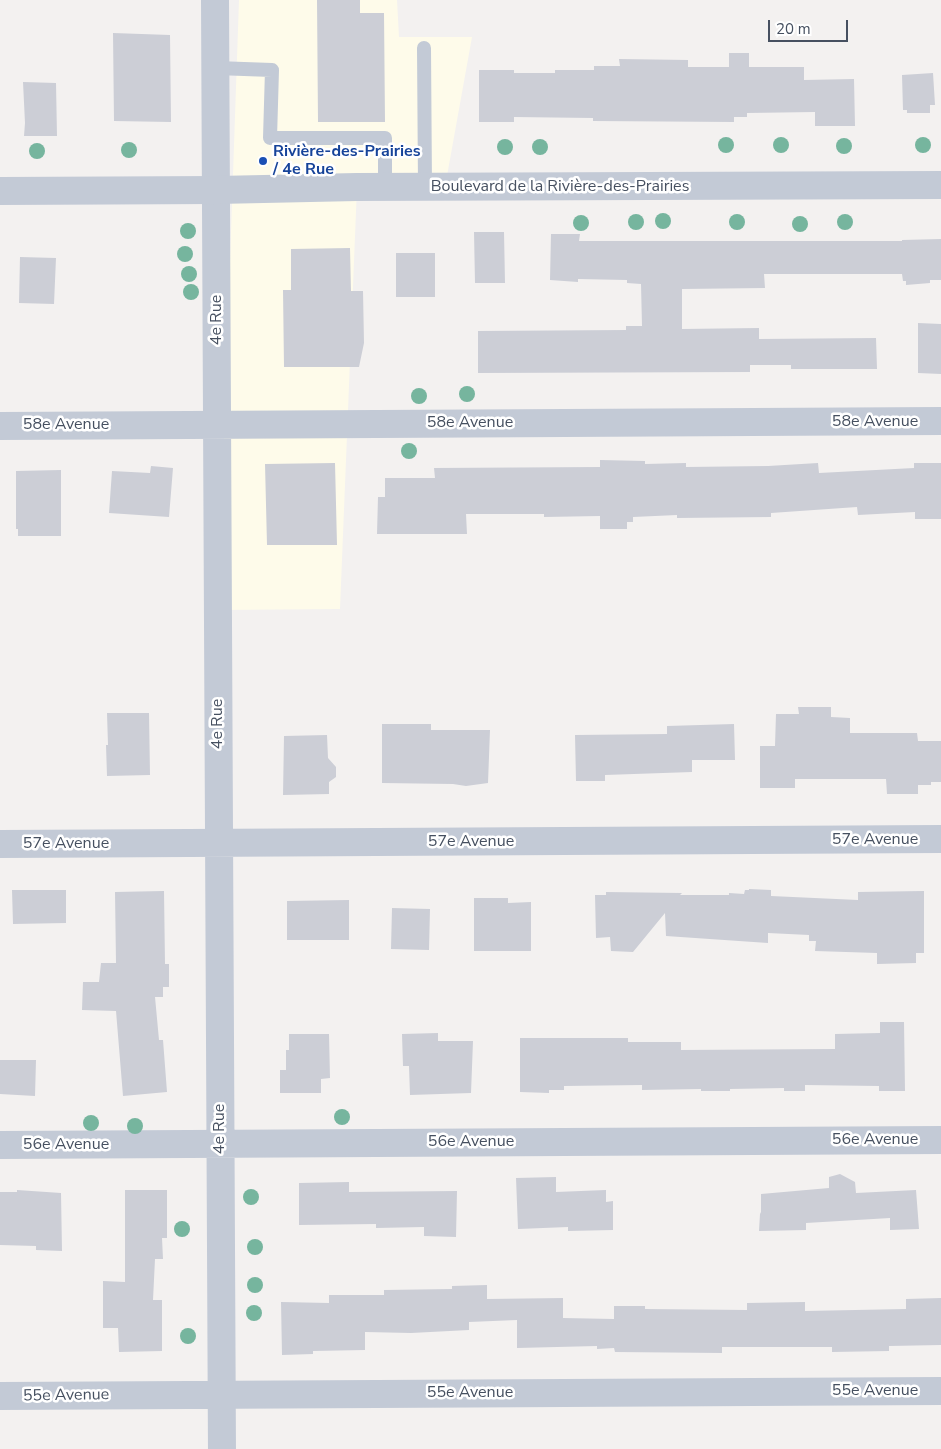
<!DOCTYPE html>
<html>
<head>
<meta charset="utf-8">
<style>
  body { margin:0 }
  #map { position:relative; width:941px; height:1449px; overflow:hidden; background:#f3f1f0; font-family:"Nunito Sans",sans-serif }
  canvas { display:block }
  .scale { position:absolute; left:768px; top:20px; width:80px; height:22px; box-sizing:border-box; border:2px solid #465060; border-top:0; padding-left:6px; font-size:15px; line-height:18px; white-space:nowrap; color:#465060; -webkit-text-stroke:4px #fff; paint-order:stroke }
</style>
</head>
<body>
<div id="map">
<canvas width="941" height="1449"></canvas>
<div class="scale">20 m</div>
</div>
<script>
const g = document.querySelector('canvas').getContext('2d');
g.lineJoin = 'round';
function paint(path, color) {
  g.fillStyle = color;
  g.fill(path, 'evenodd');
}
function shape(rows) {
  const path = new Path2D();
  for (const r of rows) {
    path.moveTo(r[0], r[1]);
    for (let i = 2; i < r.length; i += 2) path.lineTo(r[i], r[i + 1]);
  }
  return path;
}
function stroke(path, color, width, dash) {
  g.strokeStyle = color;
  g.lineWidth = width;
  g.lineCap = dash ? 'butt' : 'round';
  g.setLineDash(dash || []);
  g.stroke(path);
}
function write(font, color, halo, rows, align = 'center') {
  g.font = font + ' "Nunito Sans",sans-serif';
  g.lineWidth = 5;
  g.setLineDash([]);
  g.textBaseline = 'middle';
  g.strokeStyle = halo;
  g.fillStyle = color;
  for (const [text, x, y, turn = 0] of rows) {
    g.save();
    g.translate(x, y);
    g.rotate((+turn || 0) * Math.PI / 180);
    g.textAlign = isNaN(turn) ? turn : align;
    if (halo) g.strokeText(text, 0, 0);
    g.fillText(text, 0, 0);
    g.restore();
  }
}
const commercial = shape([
  [239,0,397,0,399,37,472,37,445,187,357,187,340,609,218,610]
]);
const building = shape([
  [317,0,360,0,360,13,384,13,385,122,318,122],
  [113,33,170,35,171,122,114,121],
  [729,53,749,53,749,67,804,67,804,80,854,79,855,126,815,126,815,112,747,113,747,117,734,117,734,122,593,121,593,118,514,117,514,122,479,122,479,70,514,70,514,73,555,73,555,70,594,70,594,66,620,66,619,59,688,60,688,67,729,67],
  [933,73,935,105,930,105,930,113,907,113,907,110,903,110,902,75],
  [23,82,56,83,57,136,24,136,25,123],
  [474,232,504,232,505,283,475,283],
  [551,234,580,234,579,241,902,241,902,240,941,239,941,280,930,280,930,283,906,285,906,281,903,281,902,274,764,274,765,288,682,289,682,329,759,328,759,339,876,338,877,369,791,369,791,365,750,365,750,372,478,373,478,331,626,330,626,326,642,326,641,284,627,283,627,280,578,279,578,282,550,280],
  [350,248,351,291,363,291,364,343,359,367,284,367,283,290,291,290,291,249],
  [396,253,435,253,435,297,396,297],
  [20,257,56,258,54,304,19,303],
  [918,323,941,324,941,374,918,373],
  [600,460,645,461,645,464,686,463,686,467,768,466,818,463,819,473,914,468,914,463,941,463,941,519,915,519,915,512,858,515,857,507,771,513,771,517,677,518,677,515,633,517,633,522,627,522,627,529,600,529,600,516,544,517,544,514,466,514,467,534,377,534,378,497,385,497,385,478,435,478,434,468,600,467],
  [335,463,337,545,267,545,265,464],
  [151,466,173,468,169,517,109,513,112,471,150,473],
  [61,470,61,536,18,536,18,529,16,529,16,471],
  [798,707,831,707,831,717,850,718,850,733,917,733,918,741,941,741,941,782,931,782,931,785,918,785,918,794,887,794,886,779,795,779,795,788,760,788,760,746,775,746,776,714,799,714],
  [107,713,149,713,150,775,107,776,106,745,108,745],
  [382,724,431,724,431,730,490,730,488,783,466,786,453,784,382,783],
  [734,724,735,760,692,760,692,772,605,775,605,781,576,781,575,735,667,734,667,726],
  [327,735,328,758,336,767,336,777,329,782,329,794,283,795,284,736],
  [749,889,771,890,771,896,858,900,858,892,924,891,924,953,916,953,916,963,877,964,877,953,815,951,816,941,809,941,809,935,768,933,768,943,666,936,665,913,633,952,611,951,610,937,596,938,595,895,606,895,606,892,682,893,680,895,729,895,729,893,744,894,745,890,749,890],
  [12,890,66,890,66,923,13,924],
  [164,891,165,964,169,964,169,987,163,987,163,997,155,997,159,1040,163,1040,167,1092,123,1096,116,1011,82,1010,83,982,99,982,101,963,116,963,115,892],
  [474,898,508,898,508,903,531,902,531,951,474,951],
  [349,900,349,940,287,940,287,901],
  [392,908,430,909,429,950,391,949],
  [880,1022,904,1022,905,1091,879,1091,879,1086,805,1085,805,1091,784,1091,784,1088,730,1089,730,1091,701,1091,701,1089,642,1090,642,1085,564,1086,564,1090,549,1090,549,1093,520,1092,520,1038,628,1038,628,1042,681,1042,681,1050,835,1049,835,1034,880,1033],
  [438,1033,438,1041,473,1041,471,1093,410,1095,409,1066,403,1066,402,1034],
  [289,1034,329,1034,330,1078,321,1079,321,1093,280,1093,280,1070,286,1070,286,1050,289,1050],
  [0,1060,36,1060,35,1096,0,1094],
  [840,1174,855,1182,856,1193,916,1190,919,1229,890,1230,890,1218,806,1223,806,1230,759,1231,760,1214,761,1212,761,1194,829,1188,829,1177],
  [556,1177,556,1192,606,1190,606,1202,613,1201,613,1230,568,1231,568,1227,518,1229,516,1178],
  [349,1182,349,1192,457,1191,456,1237,424,1236,424,1227,376,1228,376,1224,299,1225,299,1183],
  [17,1190,61,1193,62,1251,36,1250,36,1246,0,1245,0,1192,17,1192],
  [125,1190,167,1190,167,1238,162,1238,163,1259,155,1259,153,1300,162,1300,162,1351,119,1352,118,1328,103,1328,103,1281,125,1282],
  [487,1285,487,1299,563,1298,563,1318,614,1319,614,1306,645,1306,645,1309,747,1310,747,1303,805,1302,805,1311,906,1309,906,1299,941,1298,941,1345,889,1346,889,1351,832,1352,832,1347,722,1347,722,1353,615,1352,614,1348,597,1349,597,1346,517,1348,517,1320,469,1322,469,1330,411,1333,365,1332,365,1350,313,1351,313,1354,282,1355,281,1302,329,1303,329,1295,384,1295,384,1290,452,1289,452,1286]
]);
const service = shape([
  [424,48,425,187],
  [216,68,272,70,270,138,385,138,385,187]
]);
const minor = shape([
  [215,0,222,1449],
  [0,426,941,421],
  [0,844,941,839],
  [0,1145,941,1140],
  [0,1396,941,1391]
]);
const tertiary = shape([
  [0,191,217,190,357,187,941,185]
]);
const trees = [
  [726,145],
  [781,145],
  [923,145],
  [844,146],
  [505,147],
  [540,147],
  [129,150],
  [37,151],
  [663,221],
  [636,222],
  [737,222],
  [845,222],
  [581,223],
  [800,224],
  [188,231],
  [185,254],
  [189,274],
  [191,292],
  [467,394],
  [419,396],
  [409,451],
  [342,1117],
  [91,1123],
  [135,1126],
  [251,1197],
  [182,1229],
  [255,1247],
  [255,1285],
  [254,1313],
  [188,1336]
];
const markers = [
  [263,161,5,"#1a4fb4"]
];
const transitNames = [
  ["Rivière-des-Prairies",273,152],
  ["/ 4e Rue",273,170]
];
const streetNames = [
  ["Boulevard de la Rivière-des-Prairies",560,187],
  ["4e Rue",217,320,-90],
  ["58e Avenue",875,422],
  ["58e Avenue",470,423],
  ["58e Avenue",66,425],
  ["4e Rue",218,724,-90],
  ["57e Avenue",875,840],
  ["57e Avenue",471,842],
  ["57e Avenue",66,844],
  ["4e Rue",220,1129,-90],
  ["56e Avenue",875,1140],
  ["56e Avenue",471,1142],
  ["56e Avenue",66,1145],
  ["55e Avenue",875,1391],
  ["55e Avenue",470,1393],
  ["55e Avenue",66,1396,-1]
];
paint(commercial, '#fefbea');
paint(building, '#ccced6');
stroke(service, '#c3cad6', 14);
stroke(minor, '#c3cad6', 28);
stroke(tertiary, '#c3cad6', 28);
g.fillStyle = '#76b59e';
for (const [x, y] of trees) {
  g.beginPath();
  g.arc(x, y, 8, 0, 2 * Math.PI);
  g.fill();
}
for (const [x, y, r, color] of markers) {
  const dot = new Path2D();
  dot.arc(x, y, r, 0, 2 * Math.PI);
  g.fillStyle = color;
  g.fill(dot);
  stroke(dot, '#fff', 2);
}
write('bold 16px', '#164399', '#fff', transitNames, 'left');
write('16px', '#465060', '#fff', streetNames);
</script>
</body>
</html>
